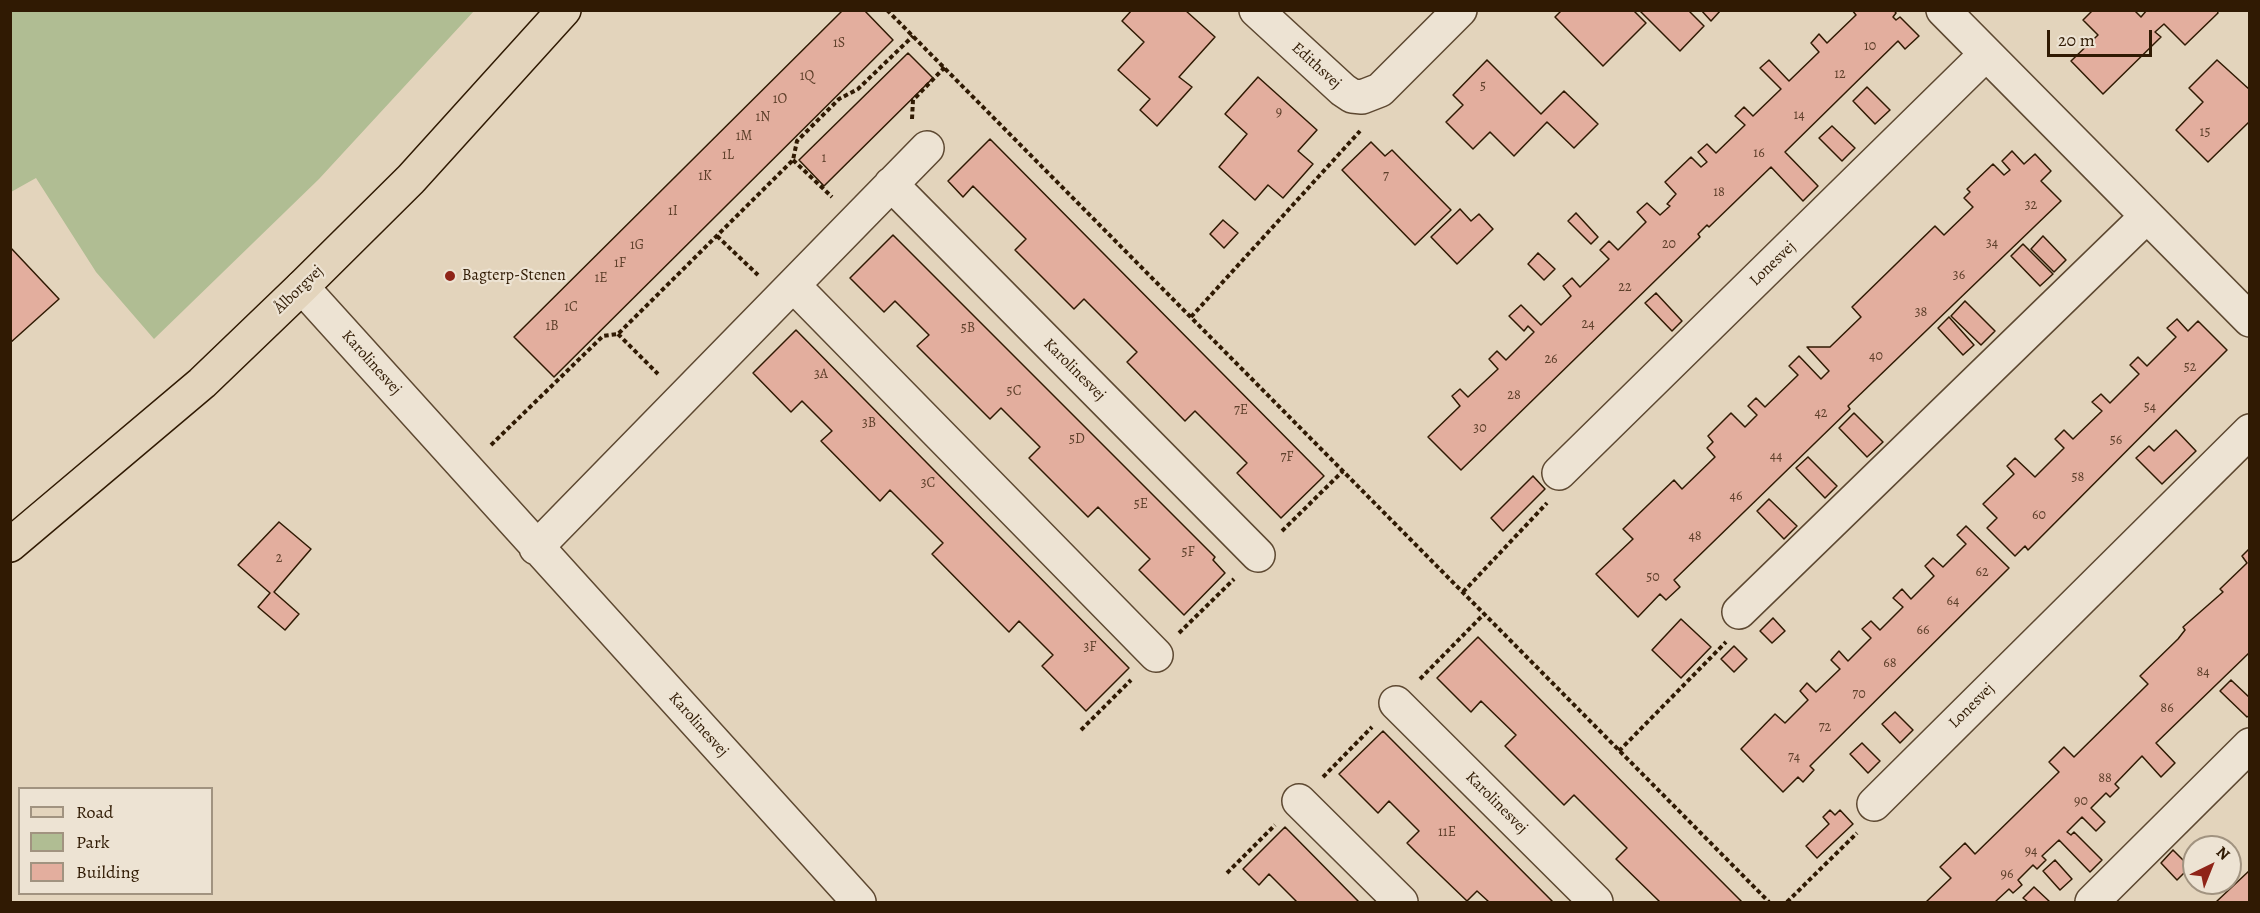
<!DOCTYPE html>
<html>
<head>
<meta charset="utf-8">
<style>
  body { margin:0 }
  #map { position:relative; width:2260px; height:913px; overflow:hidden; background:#e3d4bc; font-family:Alegreya,serif }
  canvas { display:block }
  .frame { position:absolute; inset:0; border:12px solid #301a03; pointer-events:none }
  .legend { position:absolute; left:18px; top:787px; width:195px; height:108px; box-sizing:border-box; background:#ede3d3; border:2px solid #a19380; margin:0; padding:8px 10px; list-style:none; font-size:18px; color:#301a03 }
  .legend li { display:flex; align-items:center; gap:12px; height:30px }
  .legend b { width:30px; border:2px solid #a19380 }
  .north { position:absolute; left:2182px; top:835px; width:60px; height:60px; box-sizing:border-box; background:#ede3d3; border:2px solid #a19380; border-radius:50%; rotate:43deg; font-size:16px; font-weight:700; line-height:24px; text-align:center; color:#301a03 }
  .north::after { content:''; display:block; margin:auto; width:21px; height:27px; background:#8f2418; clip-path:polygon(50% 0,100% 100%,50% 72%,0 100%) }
  .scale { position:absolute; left:2047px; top:30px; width:105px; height:27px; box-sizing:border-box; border:3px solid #301a03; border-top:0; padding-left:8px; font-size:18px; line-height:21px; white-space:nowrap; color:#301a03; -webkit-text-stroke:4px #ede3d3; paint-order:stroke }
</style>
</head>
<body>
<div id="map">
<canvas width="2260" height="913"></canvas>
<div class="frame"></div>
<ul class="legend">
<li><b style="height:8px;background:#e3d4bc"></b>Road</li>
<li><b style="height:16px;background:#b0bd93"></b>Park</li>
<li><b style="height:16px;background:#e3ae9e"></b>Building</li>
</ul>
<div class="north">N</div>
<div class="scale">20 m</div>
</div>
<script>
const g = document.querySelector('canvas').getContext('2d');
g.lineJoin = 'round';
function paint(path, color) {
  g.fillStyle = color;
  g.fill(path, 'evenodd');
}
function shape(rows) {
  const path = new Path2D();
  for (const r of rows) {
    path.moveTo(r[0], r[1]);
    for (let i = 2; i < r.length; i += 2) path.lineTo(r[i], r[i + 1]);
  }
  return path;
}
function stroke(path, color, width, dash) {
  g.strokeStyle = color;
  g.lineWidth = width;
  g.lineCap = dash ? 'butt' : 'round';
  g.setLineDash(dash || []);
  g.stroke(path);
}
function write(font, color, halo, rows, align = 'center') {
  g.font = font + ' Alegreya,serif';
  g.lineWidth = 4.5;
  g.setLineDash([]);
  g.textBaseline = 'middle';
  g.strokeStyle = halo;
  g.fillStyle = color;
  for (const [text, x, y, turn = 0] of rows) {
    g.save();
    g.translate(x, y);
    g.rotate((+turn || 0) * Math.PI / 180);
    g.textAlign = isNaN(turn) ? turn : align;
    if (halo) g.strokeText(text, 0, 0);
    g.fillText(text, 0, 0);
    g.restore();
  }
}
const green = shape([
  [11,10,474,10,474,11,319,179,154,339,96,272,36,178,11,192]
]);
const building = shape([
  [843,10,864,10,893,40,554,377,514,337,843,10],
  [1132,10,1185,10,1215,37,1179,77,1192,87,1157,126,1140,110,1150,99,1118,70,1144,42,1122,21,1132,10],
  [1562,10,1633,10,1646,23,1603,66,1555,17,1562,10],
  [1639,10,1688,10,1704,26,1680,51,1639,10],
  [1701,10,1721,10,1711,21,1701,10],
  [1852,10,1894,10,1896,13,1893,17,1896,20,1900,17,1919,36,1905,49,1898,41,1785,152,1818,186,1803,201,1771,167,1709,227,1707,225,1698,234,1700,237,1461,470,1428,437,1460,406,1452,396,1460,389,1468,397,1498,369,1489,359,1497,351,1506,360,1534,332,1528,326,1524,331,1509,316,1521,305,1541,325,1571,296,1563,286,1572,278,1580,287,1609,259,1600,250,1609,241,1618,250,1646,222,1637,212,1647,203,1660,215,1670,206,1667,204,1676,194,1665,182,1691,157,1701,167,1707,162,1698,152,1707,144,1716,153,1745,125,1735,116,1744,107,1753,116,1781,89,1760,68,1769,60,1789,81,1819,52,1811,43,1819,34,1827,43,1856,15,1852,10],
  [2093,10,2134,10,2141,17,2147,10,2217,10,2218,13,2185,45,2164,24,2155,32,2161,37,2103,94,2071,61,2098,35,2083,20,2093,10],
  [908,53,933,78,824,186,799,160,908,53],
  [1487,60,1541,114,1564,91,1598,124,1574,148,1547,122,1514,156,1490,132,1473,149,1446,122,1463,105,1453,95,1487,60],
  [2217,60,2250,90,2250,121,2208,162,2176,130,2203,102,2189,88,2217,60],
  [1258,77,1317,130,1298,151,1313,164,1283,198,1268,185,1255,200,1219,167,1247,134,1225,114,1258,77],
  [1867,87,1890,110,1875,124,1853,101,1867,87],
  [1832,126,1855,148,1842,161,1819,138,1832,126],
  [990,139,1324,476,1281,518,1237,473,1247,463,1195,411,1185,421,1127,362,1137,352,1084,299,1074,309,1015,250,1026,239,973,186,963,197,948,181,990,139],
  [1371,142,1385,156,1392,150,1451,210,1415,245,1342,170,1371,142],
  [2012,151,2024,164,2035,154,2051,171,2041,181,2061,201,1848,406,1850,409,1674,580,1680,587,1666,600,1660,594,1638,617,1596,574,1633,539,1623,529,1674,480,1682,489,1715,457,1707,448,1713,442,1708,436,1731,413,1745,427,1757,415,1748,406,1756,398,1765,407,1798,375,1789,366,1799,356,1821,379,1829,371,1807,347,1830,347,1861,317,1852,307,1935,226,1944,235,1973,207,1964,198,1970,192,1967,189,1993,164,2004,175,2010,170,2002,161,2012,151],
  [1460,209,1471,221,1479,214,1493,229,1457,264,1431,237,1460,209],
  [1576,213,1598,237,1591,244,1568,221,1576,213],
  [1223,220,1238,233,1224,248,1210,234,1223,220],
  [893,235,1215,557,1213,560,1225,573,1184,615,1139,570,1150,559,1098,507,1088,517,1029,458,1040,447,1001,408,990,419,917,346,929,335,895,301,884,312,850,278,893,235],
  [2043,236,2066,260,2054,272,2031,249,2043,236],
  [2023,244,2053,274,2040,286,2011,256,2023,244],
  [10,247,59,299,10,343,10,247],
  [1538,253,1555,269,1544,280,1528,264,1538,253],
  [1656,293,1682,321,1672,331,1645,303,1656,293],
  [1965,301,1995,331,1981,345,1951,316,1965,301],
  [1949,317,1974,345,1963,355,1938,328,1949,317],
  [2177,319,2188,331,2198,321,2227,350,2028,550,2025,546,2015,556,1987,528,1997,518,1983,504,2014,474,2007,466,2015,458,2035,477,2064,448,2055,439,2064,430,2073,439,2102,411,2092,402,2101,394,2110,403,2139,374,2130,365,2138,357,2147,366,2176,337,2167,328,2177,319],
  [796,330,1129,668,1086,711,1042,666,1053,655,1019,621,1009,632,932,554,943,543,890,490,880,501,821,441,832,431,802,401,791,412,753,373,796,330],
  [1854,413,1883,442,1867,457,1839,428,1854,413],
  [2176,430,2196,451,2162,484,2136,458,2149,446,2154,451,2176,430],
  [1808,457,1837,486,1825,498,1796,468,1808,457],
  [1533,476,1545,489,1503,531,1491,518,1533,476],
  [1769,499,1797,526,1784,539,1757,511,1769,499],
  [279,522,311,549,274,592,299,614,285,630,258,607,270,593,238,565,279,522],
  [1966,526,2009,568,1810,766,1814,770,1803,782,1798,777,1783,792,1741,749,1775,714,1785,723,1808,700,1800,691,1807,683,1816,692,1840,669,1831,660,1839,651,1848,661,1871,638,1862,629,1871,621,1880,630,1903,607,1893,598,1902,589,1911,599,1934,576,1925,566,1933,558,1943,567,1966,544,1957,535,1966,526],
  [2249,549,2250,652,2156,743,2175,763,2161,777,2142,756,2115,784,2119,788,2110,797,2106,793,2091,808,2105,822,2096,831,2082,817,2067,832,2071,835,2074,832,2102,860,2090,872,2059,840,2042,856,2046,860,2037,869,2033,865,2018,880,2022,885,2013,893,2009,889,1995,902,1926,902,1951,878,1940,867,1965,843,1975,854,2059,772,2049,762,2064,747,2074,757,2148,684,2140,676,2178,639,2185,630,2183,627,2223,592,2220,589,2247,563,2242,556,2249,549],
  [1773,618,1785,631,1772,643,1760,631,1773,618],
  [1681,619,1711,647,1681,678,1652,650,1681,619],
  [1478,637,1742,902,1660,902,1616,859,1627,848,1574,795,1564,805,1505,746,1516,735,1481,701,1471,712,1437,678,1478,637],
  [1734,646,1747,659,1734,672,1721,659,1734,646],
  [2231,680,2250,698,2250,715,2247,717,2220,691,2231,680],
  [1895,712,1913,730,1900,743,1882,724,1895,712],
  [1383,731,1553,902,1489,902,1477,891,1467,901,1416,852,1407,843,1419,831,1389,801,1378,813,1339,774,1383,731],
  [1862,743,1880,761,1868,773,1850,754,1862,743],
  [1830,810,1835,815,1840,810,1853,824,1817,858,1806,846,1829,824,1823,817,1830,810],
  [1285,827,1359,902,1297,902,1269,874,1259,885,1243,869,1285,827],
  [2173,850,2190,867,2177,880,2161,863,2173,850],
  [2055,860,2072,879,2060,890,2043,871,2055,860],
  [2250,870,2250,902,2216,902,2250,870],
  [2034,887,2050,902,2028,902,2023,898,2034,887]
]);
const path = shape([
  [887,10,1769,902],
  [912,119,913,100,945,67],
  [793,160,832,197],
  [717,236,758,275],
  [1191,317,1360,131],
  [618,334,658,374],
  [491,445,603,336,618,334,793,160,797,141,839,99,858,89,913,36],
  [1282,531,1343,471],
  [1463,592,1547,503],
  [1179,633,1234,579],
  [1420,679,1484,614],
  [1081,730,1131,680],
  [1619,751,1726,642],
  [1323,777,1372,727],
  [1227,873,1275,825],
  [1787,902,1857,833]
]);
const minor = shape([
  [1256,10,1343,90,1352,96,1362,97,1380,90,1460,10],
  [1943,10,2250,320],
  [891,184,1258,555],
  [793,285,1156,655],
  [302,287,859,902],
  [1559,473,1986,54],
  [536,548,927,148],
  [1739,612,2147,216],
  [1396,703,1596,902],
  [1299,801,1401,902],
  [1874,804,2250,431],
  [2092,902,2250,745]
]);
const major = shape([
  [10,545,202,383,302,287,411,179,564,10]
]);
const markers = [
  [450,276,6,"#8f2418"]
];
const numberNames = [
  ["1S",839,44],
  ["10",1870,47],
  ["12",1840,75],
  ["1Q",807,77],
  ["5",1483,87],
  ["1O",780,100],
  ["9",1279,113],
  ["14",1799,116],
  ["1N",763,118],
  ["15",2205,133],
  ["1M",744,137],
  ["16",1759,154],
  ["1L",728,156],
  ["1",824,159],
  ["1K",705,177],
  ["7",1386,177],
  ["18",1719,193],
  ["32",2031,206],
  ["1I",673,212],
  ["34",1992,244],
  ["20",1669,245],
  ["1G",637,246],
  ["1F",620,264],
  ["36",1959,276],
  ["1E",601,279],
  ["22",1625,288],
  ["1C",571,308],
  ["38",1921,313],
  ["24",1588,325],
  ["1B",552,327],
  ["5B",968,329],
  ["40",1876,357],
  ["26",1551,360],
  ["52",2190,368],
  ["3A",821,375],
  ["5C",1014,392],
  ["28",1514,396],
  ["54",2150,408],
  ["7E",1241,411],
  ["42",1821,414],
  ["3B",869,424],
  ["30",1480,429],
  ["5D",1077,440],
  ["56",2116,441],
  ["44",1776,457],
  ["7F",1287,458],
  ["58",2078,478],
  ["3C",928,484],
  ["46",1736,497],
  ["5E",1141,505],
  ["60",2039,516],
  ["48",1695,537],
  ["5F",1188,553],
  ["2",279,559],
  ["62",1982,573],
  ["50",1653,578],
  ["64",1953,602],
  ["66",1923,631],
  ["3F",1090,648],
  ["68",1890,664],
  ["84",2203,673],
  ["70",1859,695],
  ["86",2167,709],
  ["72",1825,728],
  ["74",1794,758],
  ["88",2105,779],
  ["90",2081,802],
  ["11E",1447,833],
  ["94",2031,852],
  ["96",2007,875]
];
const streetNames = [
  ["Edithsvej",1316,66,42],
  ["Lonesvej",1773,264,-44],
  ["Ålborgvej",299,290,-44],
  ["Karolinesvej",371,363,48],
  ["Karolinesvej",1074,370,45],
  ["Lonesvej",1972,706,-45],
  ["Karolinesvej",698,725,48],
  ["Karolinesvej",1496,803,45]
];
const poiNames = [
  ["Bagterp-Stenen",462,276]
];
paint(green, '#b0bd93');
paint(building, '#e3ae9e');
stroke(building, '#301a03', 1.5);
stroke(minor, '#5d4831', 36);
stroke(major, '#301a03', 36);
stroke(path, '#301a03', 4, [4.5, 3]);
stroke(minor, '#ede3d3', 33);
stroke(major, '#e3d4bc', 33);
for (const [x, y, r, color] of markers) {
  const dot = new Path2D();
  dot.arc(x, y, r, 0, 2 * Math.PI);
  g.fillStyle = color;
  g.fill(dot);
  stroke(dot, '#ede3d3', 2);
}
write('14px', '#5d3f2a', null, numberNames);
write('16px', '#301a03', '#ede3d3', streetNames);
write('16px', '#301a03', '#ede3d3', poiNames, 'left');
</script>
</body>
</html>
